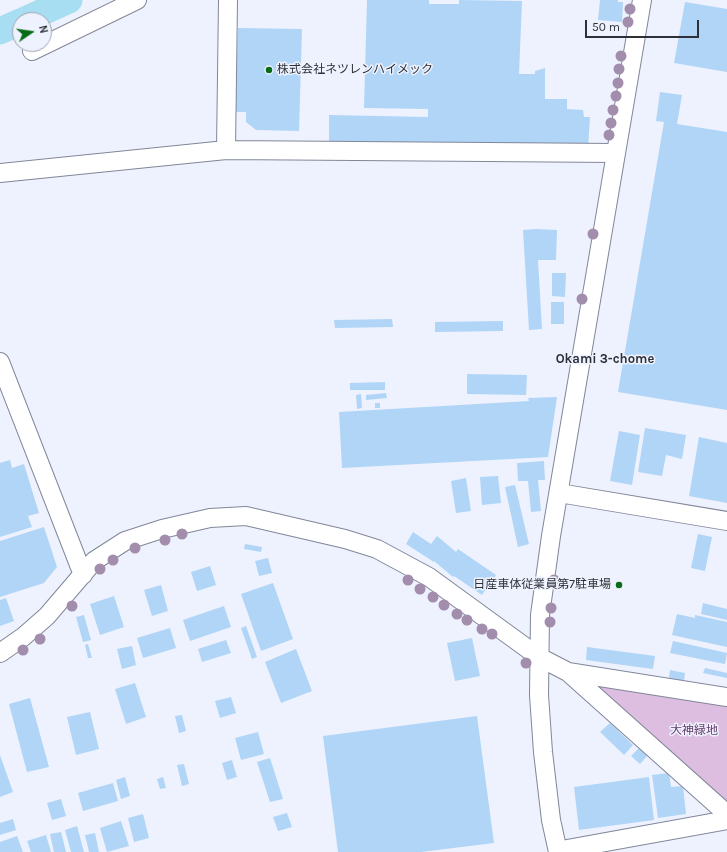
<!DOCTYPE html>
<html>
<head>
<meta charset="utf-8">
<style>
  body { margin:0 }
  #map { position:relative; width:727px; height:852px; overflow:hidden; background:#eef2fe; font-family:Karla,sans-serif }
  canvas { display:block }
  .north { position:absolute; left:12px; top:12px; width:40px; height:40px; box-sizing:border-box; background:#eef2fe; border:1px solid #a1a4ae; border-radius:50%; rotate:77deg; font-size:11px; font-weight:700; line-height:16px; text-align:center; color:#2d3037 }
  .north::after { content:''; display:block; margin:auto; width:14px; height:18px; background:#086b18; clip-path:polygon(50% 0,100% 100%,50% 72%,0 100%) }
  .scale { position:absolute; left:585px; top:20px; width:114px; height:18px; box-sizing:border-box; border:2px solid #2d3037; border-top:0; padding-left:5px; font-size:12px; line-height:14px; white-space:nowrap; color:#2d3037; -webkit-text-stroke:3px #eef2fe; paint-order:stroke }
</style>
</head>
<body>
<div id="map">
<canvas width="727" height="852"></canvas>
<div class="north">N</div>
<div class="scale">50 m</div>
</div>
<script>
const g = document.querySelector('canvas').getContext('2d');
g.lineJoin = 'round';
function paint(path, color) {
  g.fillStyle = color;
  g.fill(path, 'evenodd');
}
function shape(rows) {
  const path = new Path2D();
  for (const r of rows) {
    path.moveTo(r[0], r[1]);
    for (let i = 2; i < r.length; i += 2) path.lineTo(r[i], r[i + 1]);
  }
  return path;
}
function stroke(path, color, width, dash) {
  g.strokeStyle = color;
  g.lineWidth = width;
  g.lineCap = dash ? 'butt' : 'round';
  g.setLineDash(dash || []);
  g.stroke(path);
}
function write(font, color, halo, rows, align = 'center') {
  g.font = font + ' Karla,"Noto Sans JP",sans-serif';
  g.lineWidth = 3;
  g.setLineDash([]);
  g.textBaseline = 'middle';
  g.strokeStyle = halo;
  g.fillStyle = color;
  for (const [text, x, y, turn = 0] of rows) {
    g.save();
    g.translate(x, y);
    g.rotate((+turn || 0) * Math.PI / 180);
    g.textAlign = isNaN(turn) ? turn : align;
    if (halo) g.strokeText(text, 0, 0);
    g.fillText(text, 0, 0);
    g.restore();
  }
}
const green = shape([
  [580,678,727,703,727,805]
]);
const river = shape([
  [25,20,69,0],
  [0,31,20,22]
]);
const building = shape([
  [367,0,429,0,429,4,459,4,459,0,522,1,519,74,535,74,535,71,545,68,545,99,567,99,567,109,583,110,584,117,590,117,588,149,329,145,329,115,428,117,428,109,364,108],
  [600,0,618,0,618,2,623,2,622,22,598,20],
  [685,2,727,9,727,72,674,63],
  [238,28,302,29,299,131,256,130,246,122,246,112,235,112],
  [660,92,682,95,677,124,727,132,727,410,618,392,664,122,656,121],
  [536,229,557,230,556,260,538,260,542,329,529,330,523,230],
  [552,273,566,273,565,297,552,296],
  [551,302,564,302,564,324,551,324],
  [392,319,393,327,335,328,334,320],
  [503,321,503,331,435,332,435,322],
  [467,374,527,375,526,395,467,394],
  [385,382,385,390,350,390,350,383],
  [386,393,387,398,366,400,366,395],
  [361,394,362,408,357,409,356,395],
  [557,397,548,457,342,468,339,412,529,401,528,398],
  [375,403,380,403,380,408,375,408],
  [645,428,686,435,682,459,666,455,662,476,638,472],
  [619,431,640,435,632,485,610,481],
  [699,437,727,443,727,503,689,496],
  [10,460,12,468,24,464,39,513,28,516,32,527,0,537,0,463],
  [544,461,545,480,538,480,541,511,531,512,528,481,518,481,517,463],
  [498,476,501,503,482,505,480,477],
  [466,478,471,511,456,513,451,481],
  [515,485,529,544,518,547,505,487],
  [44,527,57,567,44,583,0,597,0,541],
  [413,532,431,544,437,536,456,552,458,549,496,575,482,595,454,576,453,577,434,561,434,562,406,544],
  [698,534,712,537,705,571,691,568],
  [245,544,262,547,261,552,244,549],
  [268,558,272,573,259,576,255,561],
  [210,566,216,585,197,591,191,572],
  [273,583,293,639,261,651,241,594],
  [161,585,168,611,152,616,144,590],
  [114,596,124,627,100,635,90,604],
  [6,598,14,621,0,626,0,600],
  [703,603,727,609,727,620,701,614],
  [224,606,231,627,190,641,183,620],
  [677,614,695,618,695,615,727,622,727,647,672,635],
  [84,615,91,640,83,642,76,617],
  [246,626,257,657,252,659,241,628],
  [170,628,176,648,143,658,137,638],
  [472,638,480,676,455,681,447,643],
  [226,640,231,653,202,662,198,649],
  [673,641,727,653,725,664,670,653],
  [88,644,92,658,88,658,85,645],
  [132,646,136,665,122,669,117,649],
  [587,647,655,656,653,669,586,660],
  [296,649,312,691,281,703,265,662],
  [705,668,727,673,727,678,703,673],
  [670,670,685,673,684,681,669,678],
  [135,683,146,717,126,724,115,689],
  [231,697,236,713,220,718,215,701],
  [30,698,49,767,27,772,9,704],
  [90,712,99,749,76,755,67,717],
  [182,715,186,731,179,733,175,716],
  [477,716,494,843,421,852,338,852,323,736],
  [610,723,633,745,624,755,600,732],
  [258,732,264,754,241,760,235,738],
  [639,748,647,756,640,764,631,756],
  [0,755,13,792,0,797],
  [270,758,283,799,270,802,257,762],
  [232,760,237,777,227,780,222,763],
  [184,764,189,784,182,786,177,765],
  [669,773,671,787,683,786,686,814,658,818,652,775],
  [125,777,130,796,121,799,116,780],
  [163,777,166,788,160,789,157,779],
  [649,777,654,820,579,830,574,787],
  [113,783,118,801,83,811,78,793],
  [61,799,66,816,52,820,47,803],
  [287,813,292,827,278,831,273,817],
  [143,814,149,838,134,842,128,818],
  [13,819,16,830,0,835,0,823],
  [121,821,129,846,107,852,100,828],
  [77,826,84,852,71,852,65,830],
  [61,832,66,852,54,852,50,834],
  [95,833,99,852,89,852,85,835],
  [46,835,51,852,31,852,27,841],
  [17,836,23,852,0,852,0,842]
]);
const minor = shape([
  [32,51,137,0],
  [226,150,228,0],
  [0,173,226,150,616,153],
  [0,362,83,575],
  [559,493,727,521],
  [0,653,23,637,47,616,94,561,125,541,162,529,210,518,246,516,345,539,377,549,429,577,539,657,568,672,727,697],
  [568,672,727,814],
  [567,849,727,820],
  [558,852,551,820,543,752,539,695,540,615,551,536,642,0]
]);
const trees = [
  [630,9],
  [628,22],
  [621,56],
  [619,69],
  [618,83],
  [616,96],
  [613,110],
  [611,123],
  [609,135],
  [593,234],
  [582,299],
  [182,534],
  [165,540],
  [135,548],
  [113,560],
  [100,569],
  [408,580],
  [554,580],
  [420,589],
  [433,597],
  [444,605],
  [72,606],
  [551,608],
  [457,614],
  [467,620],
  [550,622],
  [482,629],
  [492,634],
  [40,639],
  [23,650],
  [526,663]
];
const markers = [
  [269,70,4,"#086b18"],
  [619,585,4,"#086b18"]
];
const poiNames = [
  ["株式会社ネツレンハイメック",277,70],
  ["日産車体従業員第7駐車場",611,585,"right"]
];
const parkNames = [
  ["大神緑地",694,731]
];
const neighbourhoodNames = [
  ["Okami 3-chome",605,359]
];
paint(green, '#ddbee0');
stroke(river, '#a8def1', 27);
paint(building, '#b0d5f7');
stroke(minor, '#818799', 20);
stroke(minor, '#fff', 18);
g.fillStyle = '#a38dad';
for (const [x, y] of trees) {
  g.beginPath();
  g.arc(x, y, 5.5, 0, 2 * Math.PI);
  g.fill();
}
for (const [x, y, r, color] of markers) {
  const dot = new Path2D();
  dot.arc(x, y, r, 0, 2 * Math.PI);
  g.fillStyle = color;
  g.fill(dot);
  stroke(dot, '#eef2fe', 1.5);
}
write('12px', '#2d3037', '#eef2fe', poiNames, 'left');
write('12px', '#653b6a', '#eef2fe', parkNames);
write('bold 13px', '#2d3037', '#eef2fe', neighbourhoodNames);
</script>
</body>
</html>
